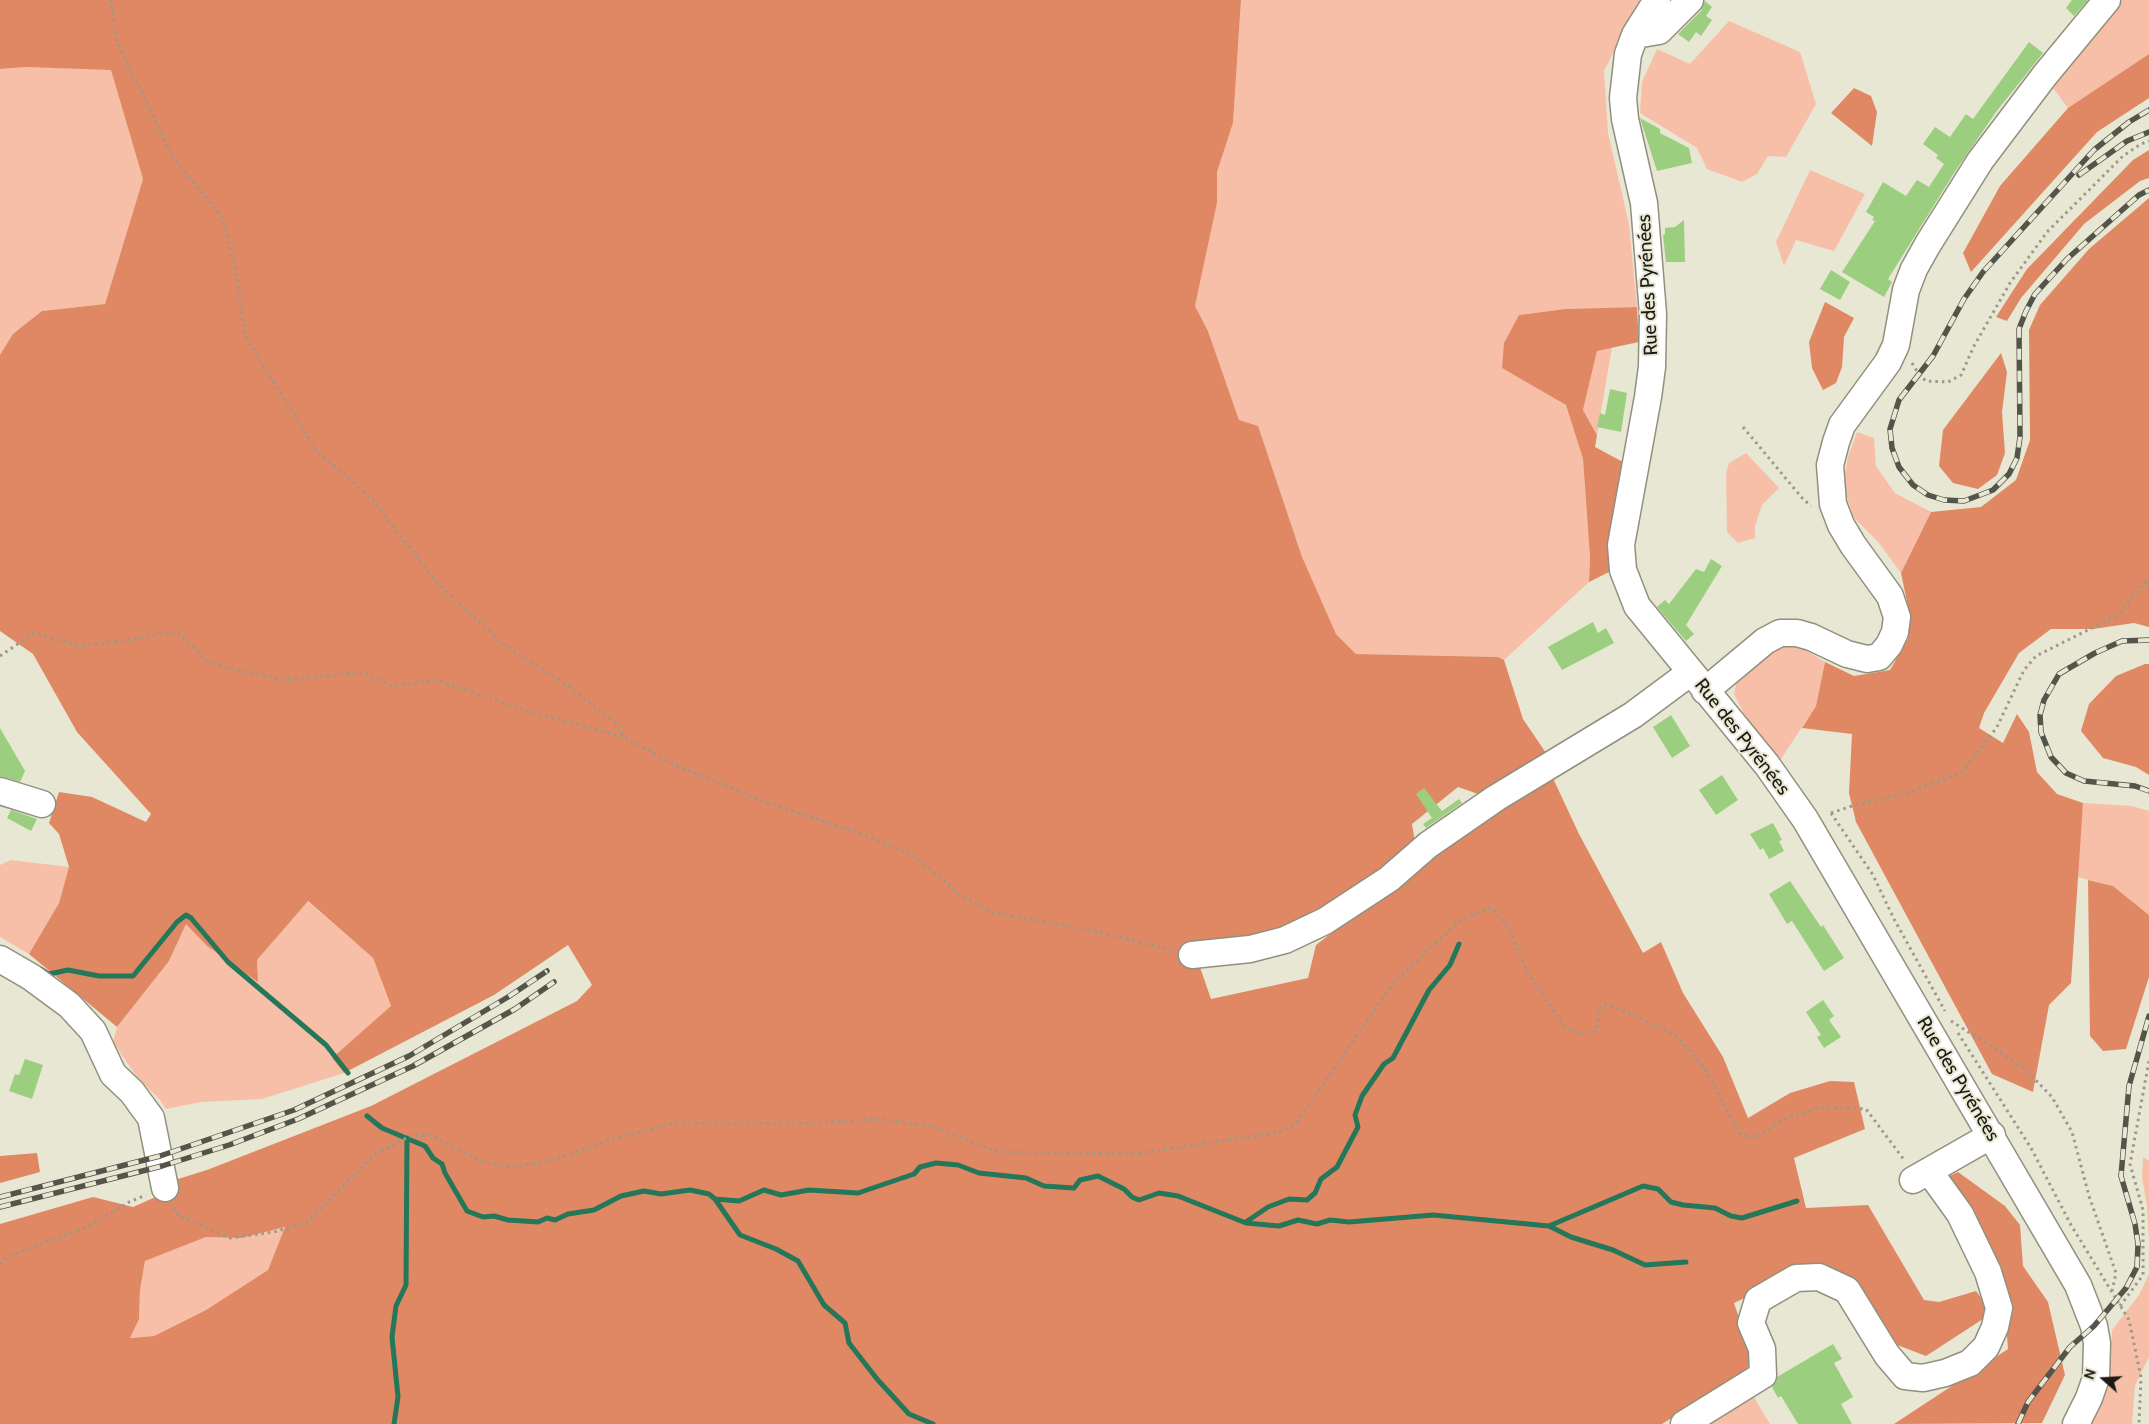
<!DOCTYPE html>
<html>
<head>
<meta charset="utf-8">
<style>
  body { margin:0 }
  #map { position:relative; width:2149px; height:1424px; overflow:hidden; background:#e8e7d3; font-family:Cabin,sans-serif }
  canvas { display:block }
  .north { position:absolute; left:2079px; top:1354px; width:50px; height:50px; -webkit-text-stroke:4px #e8e7d3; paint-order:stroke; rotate:289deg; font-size:14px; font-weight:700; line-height:20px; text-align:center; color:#1a1913 }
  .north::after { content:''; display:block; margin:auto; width:18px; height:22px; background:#1a1913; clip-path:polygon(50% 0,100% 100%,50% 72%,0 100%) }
</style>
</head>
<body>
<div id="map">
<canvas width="2149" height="1424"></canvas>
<div class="north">N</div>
</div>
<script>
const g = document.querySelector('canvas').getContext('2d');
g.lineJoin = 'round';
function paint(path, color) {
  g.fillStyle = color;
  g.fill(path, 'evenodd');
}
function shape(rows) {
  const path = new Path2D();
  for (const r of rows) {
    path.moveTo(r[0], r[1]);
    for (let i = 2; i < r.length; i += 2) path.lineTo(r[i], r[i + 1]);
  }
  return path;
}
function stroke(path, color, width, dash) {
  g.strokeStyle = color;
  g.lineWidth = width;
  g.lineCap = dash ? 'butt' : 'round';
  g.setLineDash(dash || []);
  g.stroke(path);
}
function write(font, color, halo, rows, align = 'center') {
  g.font = font + ' Cabin,sans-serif';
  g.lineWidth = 4;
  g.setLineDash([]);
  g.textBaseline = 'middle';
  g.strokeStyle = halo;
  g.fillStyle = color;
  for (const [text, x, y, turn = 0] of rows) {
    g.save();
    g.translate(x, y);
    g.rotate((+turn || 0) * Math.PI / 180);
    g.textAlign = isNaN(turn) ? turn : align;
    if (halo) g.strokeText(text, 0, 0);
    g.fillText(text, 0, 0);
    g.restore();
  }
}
const green = shape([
  [1241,0,1640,0,1604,71,1608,133,1629,224,1637,307,1565,309,1519,315,1502,367,1566,405,1583,459,1590,558,1589,582,1504,660,1498,657,1356,654,1336,634,1239,420,1208,331,1195,306,1217,203,1217,172,1233,123],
  [2122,0,2149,0,2149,54,2068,108,2053,88],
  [1729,21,1800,52,1816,104,1786,157,1768,156,1757,174,1742,182,1707,169,1697,148,1640,113,1642,82,1657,49,1690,64],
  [26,67,111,69,143,179,105,304,42,311,0,355,0,69],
  [1810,170,1865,194,1834,251,1796,240,1784,266,1776,242],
  [1612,347,1597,435,1583,410,1597,351],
  [1857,432,1874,438,1876,466,1895,493,1931,512,1901,573,1879,543,1853,517,1843,484,1848,457],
  [1746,453,1779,488,1762,505,1755,526,1755,538,1738,543,1727,532,1726,474,1729,463],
  [1793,642,1825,662,1816,706,1779,762,1744,714,1734,694,1737,680,1775,651],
  [2083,803,2132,806,2149,811,2149,915,2113,886,2077,877],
  [11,860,69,867,59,903,29,954,0,937,0,865],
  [307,901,373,958,391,1007,332,1058,344,1073,262,1099,201,1102,166,1109,160,1100,137,1077,113,1042,117,1027,169,961,186,923,207,946,258,981,257,960],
  [2143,1157,2149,1161,2149,1240,2147,1206,2142,1177],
  [285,1227,268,1270,206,1310,154,1336,129,1338,139,1319,140,1290,145,1261,206,1237,241,1238],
  [2149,1274,2149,1357,2135,1386,2132,1424,2090,1424,2100,1402,2110,1368,2112,1330,2139,1295],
  [1750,1391,1770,1424,1694,1424]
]);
const forest = shape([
  [0,0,1241,0,1233,123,1217,172,1217,203,1195,306,1208,331,1239,420,1258,426,1302,557,1336,634,1356,654,1498,657,1504,660,1523,719,1548,756,1481,795,1458,787,1412,824,1415,843,1394,861,1335,901,1279,932,1193,947,1211,999,1308,978,1316,945,1498,804,1551,774,1579,834,1643,953,1661,942,1683,993,1723,1057,1748,1118,1790,1093,1830,1081,1854,1082,1865,1129,1794,1158,1806,1208,1868,1205,1924,1300,1939,1302,1976,1291,1985,1303,1983,1319,1926,1356,1892,1343,1863,1296,1836,1269,1808,1268,1734,1303,1753,1360,1742,1375,1662,1424,0,1424,0,1224,93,1197,133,1207,176,1188,178,1179,207,1170,371,1106,577,1001,592,985,568,945,494,995,344,1073,332,1058,391,1006,373,958,308,901,257,960,258,982,207,946,186,924,169,961,117,1027,29,954,59,903,69,867,59,834,49,823,59,792,92,797,146,822,151,814,77,732,33,654,0,631,0,355,13,334,42,311,105,304,143,179,111,70,26,67,0,69],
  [285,1227,268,1270,206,1310,154,1336,130,1338,139,1319,140,1290,145,1261,206,1237,241,1238],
  [2149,54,2149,98,2097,132,1971,272,1963,253,2000,186,2068,108],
  [1854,88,1871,96,1877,112,1872,146,1831,113],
  [2149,150,2149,178,2140,181,2084,224,2021,298,2007,321,1996,317,2027,269,2133,160],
  [2149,198,2149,627,2134,623,2093,629,2051,629,2019,653,1984,713,1979,728,2003,743,2017,714,2029,732,2037,772,2057,794,2083,803,2071,983,2049,1005,2033,1092,1992,1074,1856,822,1849,793,1852,734,1802,728,1816,706,1825,662,1854,676,1890,670,1908,639,1909,611,1901,573,1931,512,1981,507,2016,480,2030,440,2029,330,2040,305,2089,249],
  [1825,302,1854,318,1844,337,1842,367,1836,383,1823,390,1812,368,1809,342],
  [1637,307,1639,342,1597,351,1583,410,1597,435,1595,447,1623,462,1611,571,1589,582,1590,558,1583,459,1566,405,1502,368,1504,343,1519,315,1565,309],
  [2001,353,2007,372,2002,412,2005,453,1997,475,1978,489,1953,483,1939,466,1943,430],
  [2145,664,2149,664,2149,775,2136,767,2103,758,2081,731,2089,704,2116,676],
  [2088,880,2113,886,2149,915,2149,977,2126,1049,2103,1051,2090,1036],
  [37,1153,40,1172,0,1183,0,1156],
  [1958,1172,2005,1206,2020,1225,2023,1266,2048,1302,2065,1375,2042,1423,1894,1424,2008,1349,2003,1287,1941,1180]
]);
const stream = shape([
  [41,969,49,974,68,970,99,976,133,976,177,922,186,915,191,918,228,962,326,1045,348,1073],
  [367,1116,382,1128,425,1146,433,1158,442,1164,445,1173,467,1211,483,1217,494,1216,508,1220,538,1222,547,1218,555,1220,568,1214,594,1210,621,1196,644,1191,661,1194,690,1190,709,1194,715,1199,739,1201,764,1190,781,1195,809,1190,858,1193,914,1174,920,1167,936,1163,958,1165,979,1173,1026,1178,1044,1186,1074,1188,1080,1180,1098,1176,1124,1189,1132,1197,1139,1200,1159,1193,1178,1196,1246,1223,1279,1226,1298,1220,1317,1224,1330,1220,1349,1222,1433,1215,1549,1226,1571,1237,1613,1250,1645,1265,1686,1262],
  [715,1199,740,1235,776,1249,798,1261,824,1305,845,1323,849,1343,877,1379,909,1414,933,1424],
  [1246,1222,1268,1207,1289,1199,1307,1200,1315,1193,1321,1179,1337,1167,1358,1127,1355,1115,1362,1096,1384,1064,1393,1058,1429,990,1450,965,1459,944],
  [1549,1226,1643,1186,1658,1189,1671,1202,1683,1205,1715,1208,1731,1216,1742,1218,1797,1201],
  [394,1424,398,1397,392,1337,396,1306,406,1285,407,1138]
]);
const building = shape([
  [2072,0,2088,0,2074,16,2066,8],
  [1705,1,1712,7,1706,16,1712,20,1701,36,1696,32,1689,42,1678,34,1701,11],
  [2029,42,2043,53,1996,112,1954,173,1888,279,1892,282,1884,297,1842,272,1875,221,1872,220,1874,217,1866,212,1883,182,1906,196,1917,180,1929,187,1944,164,1936,158,1938,155,1923,144,1935,127,1950,137,1966,114,1973,119],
  [1640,118,1660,129,1660,133,1689,148,1692,163,1657,171],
  [1684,220,1685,262,1666,262,1663,235,1665,234,1665,228,1675,227],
  [1831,270,1850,282,1840,300,1820,289],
  [1610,389,1627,393,1621,432,1597,427,1600,413,1605,415],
  [1711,559,1722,566,1686,625,1694,634,1686,641,1657,607,1665,600,1669,604,1696,569,1704,572],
  [1593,622,1598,633,1606,628,1614,643,1562,670,1548,647],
  [1671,715,1690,746,1672,758,1653,727],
  [0,728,25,771,20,782,0,776],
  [1722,775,1738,800,1716,815,1699,790],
  [1424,788,1442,811,1459,799,1462,803,1426,828,1423,824,1432,818,1416,794],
  [11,810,37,819,31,831,7,818],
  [1773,823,1782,840,1779,841,1784,851,1769,859,1763,848,1760,850,1750,834],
  [1790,881,1821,927,1823,925,1844,958,1824,971,1792,921,1787,924,1769,894],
  [1823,1000,1834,1016,1829,1020,1841,1037,1824,1048,1817,1037,1821,1035,1806,1012],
  [25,1059,43,1065,32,1099,9,1091,15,1074,19,1075],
  [1833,1344,1842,1359,1834,1363,1853,1397,1841,1404,1852,1424,1798,1424,1781,1396,1778,1398,1772,1387,1777,1377]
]);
const path = shape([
  [111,0,117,42,174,159,222,217,234,262,246,338,317,451,372,499,436,582,502,643,568,686,618,725,624,737,675,765,768,803,867,836,915,856,961,895,991,912,1098,932,1171,950],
  [1912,363,1919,375,1926,381,1948,382,1961,375,1974,346,2010,283,2047,232,2123,156,2141,144,2149,141],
  [1743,427,1803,499,1811,506],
  [2146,581,2149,590],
  [0,656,34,633,79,646,143,638,165,632,178,633,208,661,228,668,285,680,363,672,392,686,436,680,531,712,624,737],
  [1831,813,1873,875,1894,919,1945,1011],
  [1831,813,1855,805,1903,794,1962,773,1997,727,2024,670,2036,656,2118,615,2149,577],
  [1951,1021,2023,1067,2052,1097,2072,1132,2089,1196,2116,1273,2112,1291],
  [1958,1033,2031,1148,2071,1225,2129,1320,2141,1377,2139,1424],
  [174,1207,178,1215,230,1238,274,1232,307,1222,374,1155,410,1136,431,1135,480,1161,513,1167,554,1160,612,1139,676,1123,817,1123,880,1119,930,1126,999,1152,1135,1154,1274,1133,1295,1125,1394,982,1461,920,1492,907,1507,926,1528,973,1563,1025,1578,1034,1597,1031,1599,1009,1604,1004,1618,1008,1676,1035,1707,1072,1739,1133,1754,1138,1786,1118,1821,1107,1866,1109,1905,1161],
  [0,1264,8,1256,85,1228,129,1202,146,1195],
  [2120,1306,2143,1275,2143,1210,2130,1164,2149,1061]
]);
const minor = shape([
  [1657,0,1635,35,1628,54,1623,98,1625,119,1644,203,1653,314,1652,367,1648,397,1621,545,1623,570,1637,606,1767,765,1805,819,2078,1285,2094,1326,2097,1343,2096,1378,2089,1398,2076,1424],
  [1635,35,1659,31,1690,0],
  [1705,691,1765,641,1780,633,1797,633,1811,637,1847,654,1867,659,1879,657,1889,645,1895,632,1897,617,1890,596,1853,545,1841,525,1833,504,1830,465,1836,442,1842,425,1888,362,1896,345,1906,290,1914,269,1928,244,1980,161,2045,75,2107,0],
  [0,791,42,804],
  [1192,955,1250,949,1285,940,1325,921,1389,879,1428,845,1496,798,1633,715,1691,672],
  [0,959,31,977,69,1005,93,1031,113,1074,132,1092,151,1118,165,1188],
  [1913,1180,1992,1135],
  [1684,1424,1763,1375,1762,1349,1751,1323,1758,1300,1796,1278,1819,1277,1847,1290,1887,1355,1905,1376,1923,1378,1945,1373,1970,1363,1986,1347,1995,1327,1999,1308,1988,1272,1960,1214,1929,1171]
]);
const rail = shape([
  [2149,110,2129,122,2094,150,1983,272,1964,299,1933,356,1899,400,1890,429,1892,448,1899,467,1913,485,1928,495,1944,500,1964,501,1993,490,2009,474,2017,458,2020,437,2019,329,2026,311,2035,294,2067,259,2139,195,2149,190],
  [2079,175,2127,141,2149,132],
  [2149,640,2122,641,2095,653,2059,674,2044,700,2040,715,2041,732,2051,757,2066,773,2084,781,2135,786,2149,791],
  [0,1197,160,1156,294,1110,409,1056,508,997,547,971],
  [0,1207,162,1166,229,1145,298,1119,413,1066,515,1009,554,982],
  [2018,1424,2028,1402,2070,1347,2094,1326,2126,1288,2137,1267,2138,1244,2135,1224,2121,1176,2129,1086,2149,1016]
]);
const streetNames = [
  ["Rue des Pyrénées",1648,285,-93],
  ["Rue des Pyrénées",1742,737,52],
  ["Rue des Pyrénées",1958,1079,59]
];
paint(green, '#f8bfa8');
paint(forest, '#e08864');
stroke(stream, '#247758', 5);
paint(building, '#9cce7f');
stroke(minor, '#91907f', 29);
stroke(path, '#9a998a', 3, [2.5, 4]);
stroke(minor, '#fff', 26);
stroke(rail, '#55544a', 5.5);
stroke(rail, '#e8e7d3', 4, [11]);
write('19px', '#1a1913', '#e8e7d3', streetNames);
</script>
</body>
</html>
